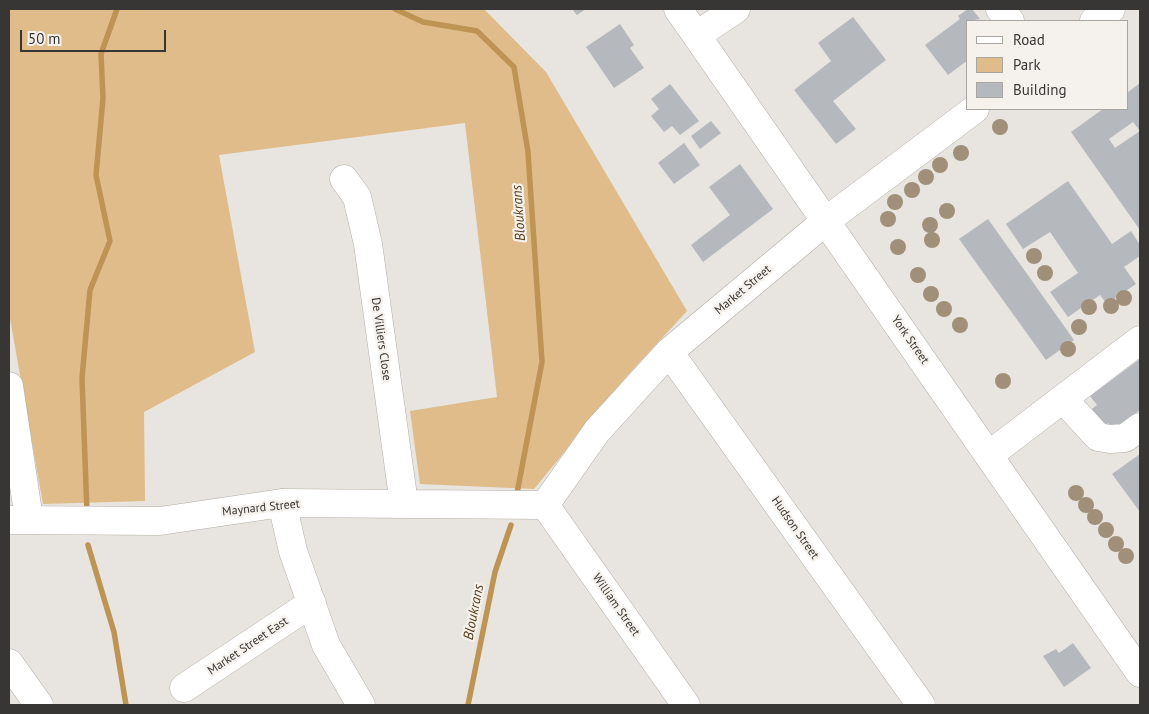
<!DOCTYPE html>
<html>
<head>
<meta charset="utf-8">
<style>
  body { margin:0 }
  #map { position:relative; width:1149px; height:714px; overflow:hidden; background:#e8e4df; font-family:"PT Sans",sans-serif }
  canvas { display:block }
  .frame { position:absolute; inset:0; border:10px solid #383634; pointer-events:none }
  .legend { position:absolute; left:966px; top:20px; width:162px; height:90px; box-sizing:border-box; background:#f5f1ec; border:1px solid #a9a6a2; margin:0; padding:6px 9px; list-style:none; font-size:15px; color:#383634 }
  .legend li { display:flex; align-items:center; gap:10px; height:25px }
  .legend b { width:25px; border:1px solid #a9a6a2 }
  .scale { position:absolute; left:20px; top:30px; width:146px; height:22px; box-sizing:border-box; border:2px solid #383634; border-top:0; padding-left:6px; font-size:15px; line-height:18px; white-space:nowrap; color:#383634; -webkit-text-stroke:4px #f5f1ec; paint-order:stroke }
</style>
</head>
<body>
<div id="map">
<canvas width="1149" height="714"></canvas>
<div class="frame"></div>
<ul class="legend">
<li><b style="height:6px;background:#fff"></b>Road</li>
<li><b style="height:14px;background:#dfbc89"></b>Park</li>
<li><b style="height:14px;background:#b5b9be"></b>Building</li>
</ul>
<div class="scale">50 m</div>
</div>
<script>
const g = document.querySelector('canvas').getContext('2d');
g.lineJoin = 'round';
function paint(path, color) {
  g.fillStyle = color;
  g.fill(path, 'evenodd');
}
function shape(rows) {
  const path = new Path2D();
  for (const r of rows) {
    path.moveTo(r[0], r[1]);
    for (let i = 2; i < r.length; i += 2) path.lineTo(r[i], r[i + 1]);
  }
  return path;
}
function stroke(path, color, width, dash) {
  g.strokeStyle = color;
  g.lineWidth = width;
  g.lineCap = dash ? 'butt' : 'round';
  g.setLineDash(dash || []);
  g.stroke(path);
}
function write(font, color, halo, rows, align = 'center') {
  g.font = font + ' "PT Sans",sans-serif';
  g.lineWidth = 4.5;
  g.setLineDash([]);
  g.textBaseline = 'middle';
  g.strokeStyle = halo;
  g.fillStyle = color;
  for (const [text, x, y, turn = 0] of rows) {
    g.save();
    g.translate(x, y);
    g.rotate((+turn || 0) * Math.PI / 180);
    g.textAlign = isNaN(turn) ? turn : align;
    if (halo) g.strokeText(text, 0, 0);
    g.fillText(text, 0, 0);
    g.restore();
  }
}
const green = shape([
  [9,9,484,9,546,72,687,311,627,376,534,489,420,484,410,411,497,397,465,123,219,155,255,352,144,412,145,501,43,504,9,313]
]);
const stream = shape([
  [395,9,423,22,477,31,514,67,528,152,542,362,517,493],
  [87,513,82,378,90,290,110,241,96,175,103,98,101,54,117,9],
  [88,545,114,632,126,705],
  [468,705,495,572,511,525]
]);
const building = shape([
  [572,9,586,9,577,15],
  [968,9,972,9,980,19,968,21,968,60,948,75,925,45,960,19,958,16],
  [853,17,886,60,833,101,856,129,836,144,794,90,831,61,818,43],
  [620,24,634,45,630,48,644,68,614,88,586,47],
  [1140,83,1140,230,1071,132,1103,109,1128,109,1128,92],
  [1133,122,1140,131,1115,148,1109,139],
  [670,84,699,121,680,135,672,126,664,132,651,116,659,109,651,99],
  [711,121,721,133,700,149,691,136],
  [684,143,700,165,674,184,658,163],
  [740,164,773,209,703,262,691,245,730,215,709,187],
  [1068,181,1112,244,1131,231,1140,245,1140,256,1124,267,1136,284,1107,304,1100,295,1068,317,1050,292,1078,273,1050,232,1023,249,1006,224],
  [988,219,1074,340,1046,360,959,239],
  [1140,359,1140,410,1113,430,1108,423,1097,431,1085,414,1097,405,1090,396],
  [1140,454,1140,512,1112,474],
  [1073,643,1091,668,1064,687,1043,656,1056,649,1059,653]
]);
const minor = shape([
  [678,9,1140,673],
  [1000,9,1010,21],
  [1094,21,1111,9],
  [697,35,736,9],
  [344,179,357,197,368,244,404,504],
  [669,352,921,705],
  [9,386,29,519],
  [1063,399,1098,437,1110,439,1125,438,1140,427],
  [989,455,1140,340],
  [282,503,293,551,326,645,361,705],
  [545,505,597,431,669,352,827,220,975,109],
  [545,505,686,705],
  [9,520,160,521,282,503,545,505],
  [9,663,39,705],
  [184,688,312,603]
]);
const trees = [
  [1000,127],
  [961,153],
  [940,165],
  [926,177],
  [912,190],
  [895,202],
  [947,211],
  [888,219],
  [930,225],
  [932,240],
  [898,247],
  [1034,256],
  [1045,273],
  [918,275],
  [931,294],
  [1124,298],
  [1111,306],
  [1089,307],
  [944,309],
  [960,325],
  [1079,327],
  [1068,349],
  [1003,381],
  [1076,493],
  [1086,505],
  [1095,517],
  [1106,530],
  [1116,544],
  [1126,556]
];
const streetNames = [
  ["Market Street",743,290,-40],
  ["De Villiers Close",381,339,82],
  ["York Street",910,340,55],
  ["Maynard Street",261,508,-6],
  ["Hudson Street",795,528,55],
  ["William Street",616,605,55],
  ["Market Street East",248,646,-34]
];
const waterNames = [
  ["Bloukrans",519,213,-94],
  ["Bloukrans",474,612,-79]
];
paint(green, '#dfbc89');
stroke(stream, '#be9455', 5.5);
paint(building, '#b5b9be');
stroke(minor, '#b1aea8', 29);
stroke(minor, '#fff', 28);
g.fillStyle = '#a0907a';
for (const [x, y] of trees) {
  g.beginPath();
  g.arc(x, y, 8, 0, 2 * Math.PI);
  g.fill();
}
write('12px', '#383634', '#f5f1ec', streetNames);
write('italic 14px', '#543c16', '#f5f1ec', waterNames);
</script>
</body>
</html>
